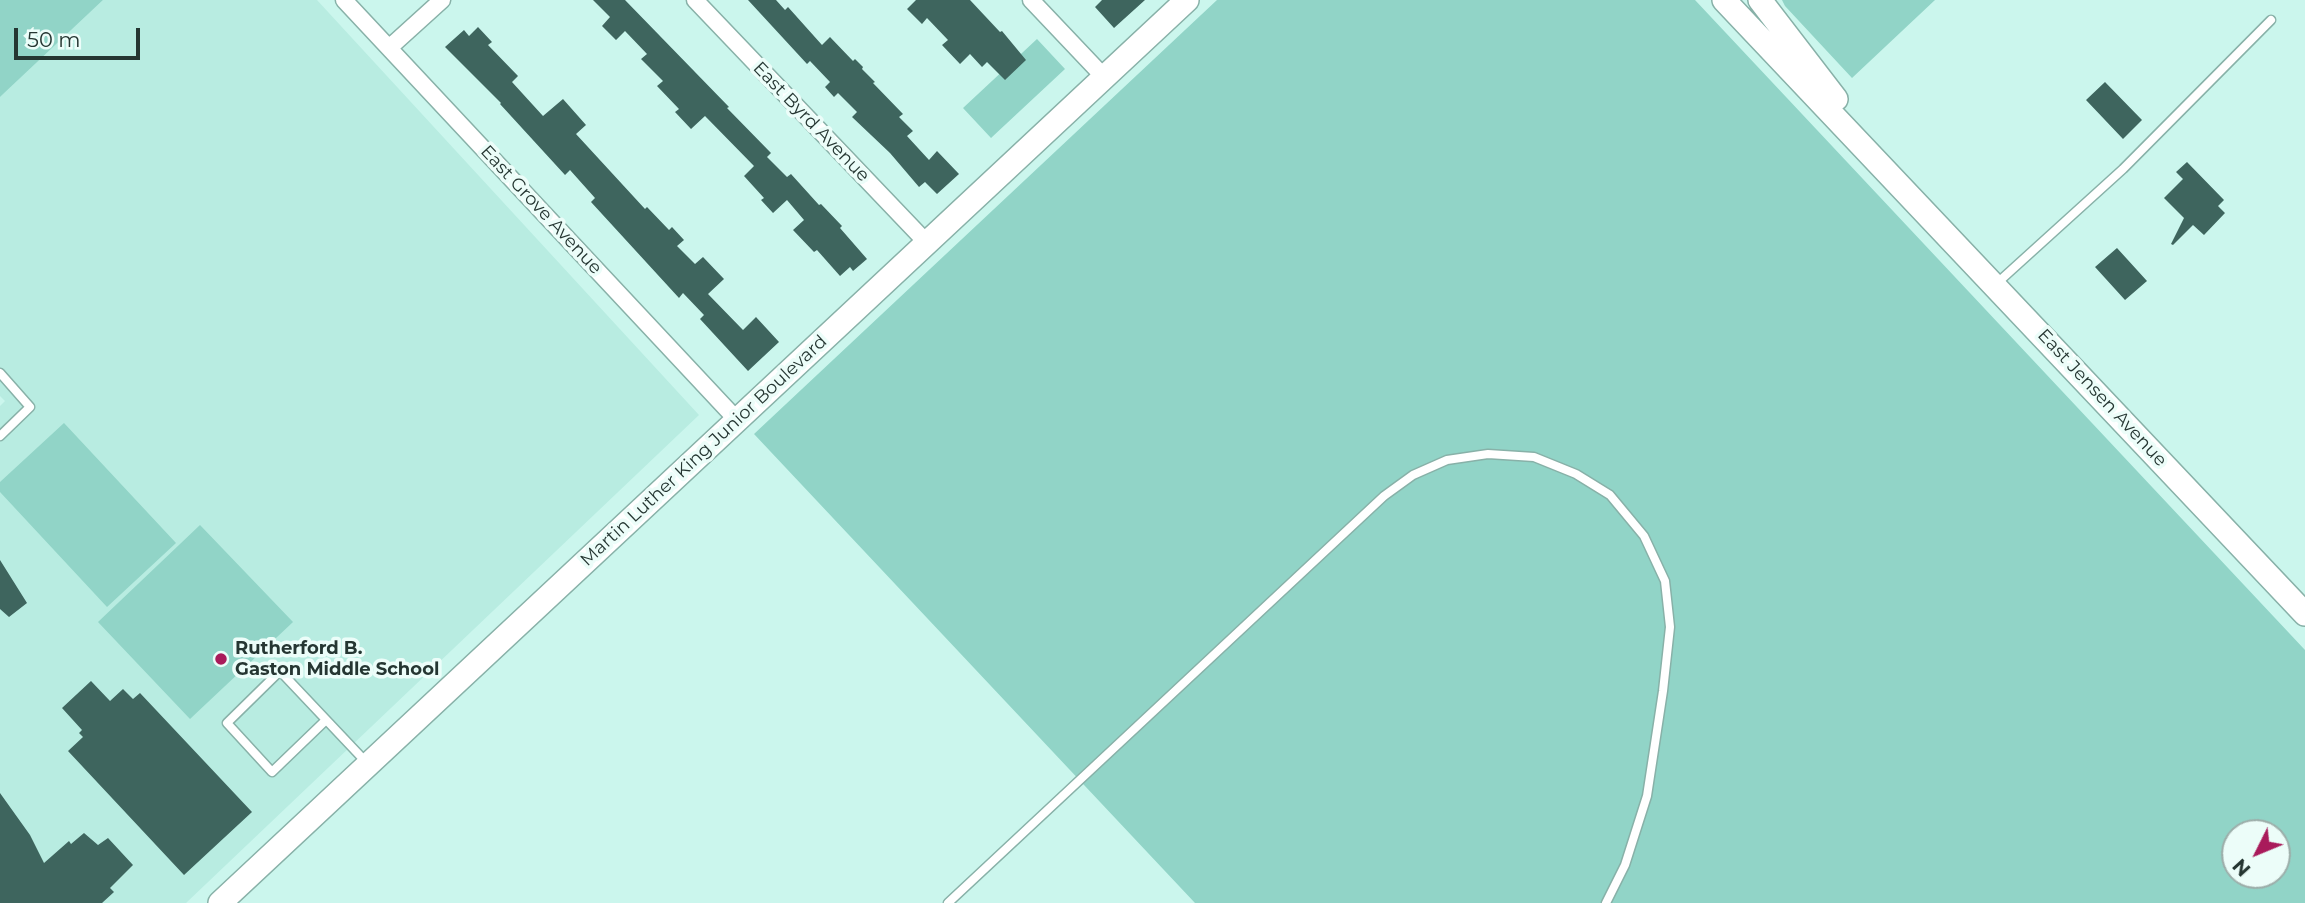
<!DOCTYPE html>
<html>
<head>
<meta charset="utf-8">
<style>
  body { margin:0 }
  #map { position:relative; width:2305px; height:903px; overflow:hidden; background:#cbf6ed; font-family:Montserrat,sans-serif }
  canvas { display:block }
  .north { position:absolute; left:2221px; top:819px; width:70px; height:70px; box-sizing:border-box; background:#ecfdf9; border:2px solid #9cada9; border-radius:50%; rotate:227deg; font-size:19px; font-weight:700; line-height:28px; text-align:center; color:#253632 }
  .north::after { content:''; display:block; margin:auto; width:24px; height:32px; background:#a91b5b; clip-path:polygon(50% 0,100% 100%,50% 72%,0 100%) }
  .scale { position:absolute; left:14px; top:28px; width:126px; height:32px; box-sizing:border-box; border:4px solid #253632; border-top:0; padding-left:9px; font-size:21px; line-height:24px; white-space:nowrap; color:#253632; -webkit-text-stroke:5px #ecfdf9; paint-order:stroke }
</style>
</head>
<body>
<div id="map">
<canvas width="2305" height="903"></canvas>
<div class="north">N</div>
<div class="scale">50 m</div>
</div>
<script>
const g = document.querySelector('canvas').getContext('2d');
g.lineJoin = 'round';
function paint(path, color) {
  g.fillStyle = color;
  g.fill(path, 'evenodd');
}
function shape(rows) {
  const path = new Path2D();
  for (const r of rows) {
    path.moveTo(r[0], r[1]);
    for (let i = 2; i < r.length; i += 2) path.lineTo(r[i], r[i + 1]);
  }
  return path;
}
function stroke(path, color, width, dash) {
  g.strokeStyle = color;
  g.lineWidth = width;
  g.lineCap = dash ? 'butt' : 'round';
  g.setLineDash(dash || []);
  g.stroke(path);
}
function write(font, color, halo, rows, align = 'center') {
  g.font = font + ' Montserrat,sans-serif';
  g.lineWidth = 7;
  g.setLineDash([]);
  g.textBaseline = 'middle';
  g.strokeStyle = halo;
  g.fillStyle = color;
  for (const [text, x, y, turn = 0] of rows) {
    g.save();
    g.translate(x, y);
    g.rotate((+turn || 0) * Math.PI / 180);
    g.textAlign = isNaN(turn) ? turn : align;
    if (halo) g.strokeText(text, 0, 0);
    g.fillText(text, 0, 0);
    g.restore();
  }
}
const built = shape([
  [103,0,317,0,699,415,186,903,0,903,0,406,5,401,0,396,0,97]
]);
const green = shape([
  [0,0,103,0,0,97],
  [1217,0,1695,0,2305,650,2305,903,1195,903,754,434],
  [2235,833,2277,833,2277,875,2235,875],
  [1782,0,1935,0,1852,78,1785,6],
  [1037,39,1065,69,991,138,963,108],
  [64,423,176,543,107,607,0,492,0,482],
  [200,525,293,622,190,719,98,622]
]);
const building = shape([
  [593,0,625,0,729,107,727,108,771,153,767,157,787,177,791,174,819,205,821,204,842,226,840,228,867,259,853,271,850,267,840,276,817,250,814,252,793,230,804,220,787,200,773,213,761,200,764,198,744,176,754,166,705,116,691,129,675,112,679,109,657,86,663,81,641,59,647,54,625,31,616,40,602,26,610,17],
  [748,0,776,0,785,10,788,7,822,45,830,37,853,61,855,59,863,67,862,69,875,82,873,83,903,114,899,117,913,131,907,136,929,160,937,151,959,174,937,194,925,182,919,187,890,153,852,117,857,112,838,93,834,97,825,87,830,82,810,61,807,64],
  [916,0,970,0,1000,32,1002,31,1026,60,1005,80,987,62,982,67,970,54,960,64,942,45,948,40,927,18,922,24,907,9],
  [1102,0,1145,0,1114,28,1095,7],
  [478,27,492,42,488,45,518,76,512,82,543,116,563,99,586,125,576,134,645,209,647,207,669,230,672,227,684,240,677,246,695,264,703,257,724,279,708,294,743,330,756,317,779,342,748,371,700,319,704,315,683,293,679,298,591,202,595,198,570,170,565,175,500,104,501,103,445,47,464,30,469,36],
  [2105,82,2142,120,2123,139,2086,100],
  [2187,162,2224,200,2218,206,2225,213,2204,235,2193,225,2173,245,2171,244,2184,218,2164,198,2183,179,2176,172],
  [2117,248,2147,281,2125,300,2095,267],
  [0,560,27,603,9,617,0,609],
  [91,681,110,701,123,689,133,699,140,693,252,812,184,875,68,751,83,737,79,733,82,730,62,708],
  [0,793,30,835,44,863,69,841,71,844,84,833,98,845,108,838,133,865,110,888,114,892,102,903,0,903]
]);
const lane = shape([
  [1995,285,2123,169,2271,20],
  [0,373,30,407,0,436],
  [326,720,272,772,227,723,280,671,366,762],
  [948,903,1384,496,1413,475,1447,460,1488,454,1534,457,1576,474,1610,495,1644,536,1665,581,1670,627,1663,691,1647,796,1625,865,1606,903]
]);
const street = shape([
  [344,0,737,420],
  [695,0,927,243],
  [1031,0,1104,77],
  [389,48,442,0]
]);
const secondary = shape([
  [1724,0,2305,614],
  [1760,0,1836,99],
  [220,903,1187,0]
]);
const markers = [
  [221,659,7,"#a91b5b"]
];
const streetNames = [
  ["East Byrd Avenue",811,122,46],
  ["East Grove Avenue",541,210,47],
  ["East Jensen Avenue",2102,398,47],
  ["Martin Luther King Junior Boulevard",704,451,-43]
];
const poiNames = [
  ["Rutherford B.",235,649],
  ["Gaston Middle School",235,670]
];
paint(built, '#b8ece1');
paint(green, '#91d4c7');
paint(building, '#3e655e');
stroke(lane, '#88b1a8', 11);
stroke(street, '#88b1a8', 19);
stroke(secondary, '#88b1a8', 26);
stroke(lane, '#fff', 8);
stroke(street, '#fff', 16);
stroke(secondary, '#fff', 23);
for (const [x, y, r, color] of markers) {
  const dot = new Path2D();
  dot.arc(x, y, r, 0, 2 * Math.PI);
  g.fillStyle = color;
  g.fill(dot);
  stroke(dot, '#ecfdf9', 2.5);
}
write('18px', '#253632', '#ecfdf9', streetNames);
write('bold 18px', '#253632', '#ecfdf9', poiNames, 'left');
</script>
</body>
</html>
